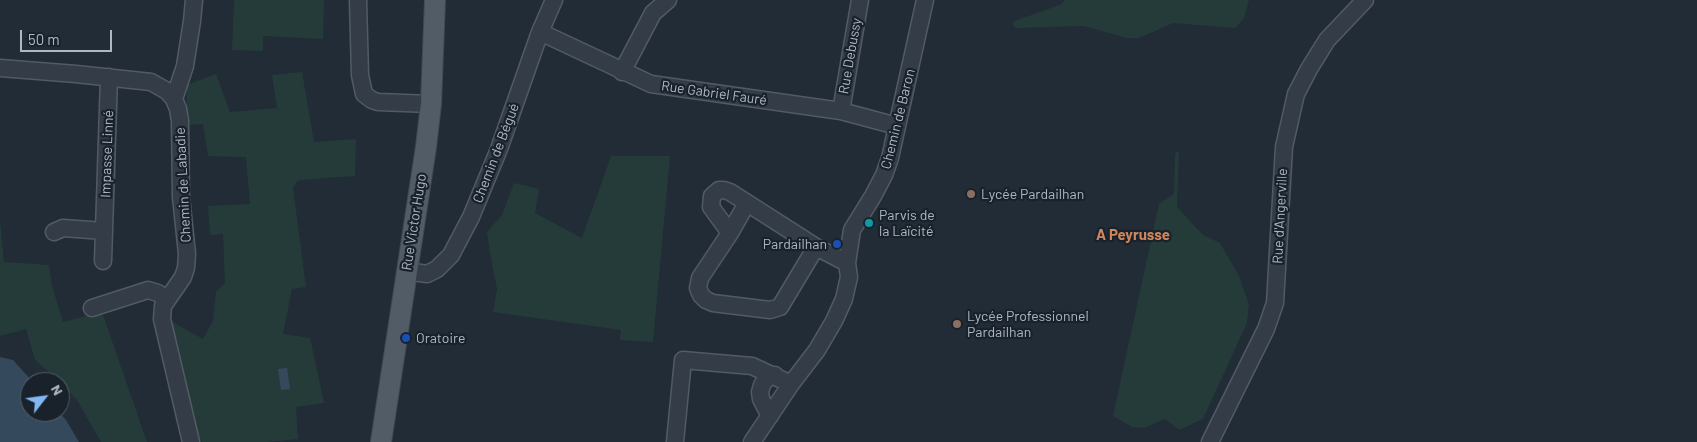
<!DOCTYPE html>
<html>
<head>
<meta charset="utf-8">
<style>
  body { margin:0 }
  #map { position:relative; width:1697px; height:442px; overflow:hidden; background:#212c36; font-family:Barlow,sans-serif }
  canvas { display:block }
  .north { position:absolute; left:20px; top:372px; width:50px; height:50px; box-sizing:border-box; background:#19222b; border:1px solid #555e68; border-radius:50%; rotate:60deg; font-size:14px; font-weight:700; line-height:20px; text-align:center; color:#aeb8c4 }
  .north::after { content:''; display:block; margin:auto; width:18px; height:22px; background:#83b7f4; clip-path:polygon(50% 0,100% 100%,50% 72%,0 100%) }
  .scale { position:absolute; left:20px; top:30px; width:92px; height:22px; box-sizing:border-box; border:2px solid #aeb8c4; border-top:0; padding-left:6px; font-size:15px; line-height:18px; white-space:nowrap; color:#aeb8c4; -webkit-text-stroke:4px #19222b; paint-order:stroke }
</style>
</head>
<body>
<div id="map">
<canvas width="1697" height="442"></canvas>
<div class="north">N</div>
<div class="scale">50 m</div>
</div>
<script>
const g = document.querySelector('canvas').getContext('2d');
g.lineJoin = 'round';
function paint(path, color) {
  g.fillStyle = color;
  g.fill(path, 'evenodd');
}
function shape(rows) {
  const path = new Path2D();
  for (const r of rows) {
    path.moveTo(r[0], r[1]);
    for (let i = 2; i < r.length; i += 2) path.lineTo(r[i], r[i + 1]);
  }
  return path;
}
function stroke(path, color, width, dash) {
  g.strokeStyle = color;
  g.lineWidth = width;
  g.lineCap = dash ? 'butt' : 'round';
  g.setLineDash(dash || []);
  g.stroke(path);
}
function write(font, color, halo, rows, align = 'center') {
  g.font = font + ' Barlow,sans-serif';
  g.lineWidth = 4.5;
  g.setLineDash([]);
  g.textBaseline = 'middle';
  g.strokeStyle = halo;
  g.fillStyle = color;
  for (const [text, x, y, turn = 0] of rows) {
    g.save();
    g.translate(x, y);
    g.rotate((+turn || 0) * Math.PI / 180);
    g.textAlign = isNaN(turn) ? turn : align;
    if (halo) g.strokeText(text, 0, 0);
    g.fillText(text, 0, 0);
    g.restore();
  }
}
const green = shape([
  [234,0,324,0,323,39,263,36,263,51,232,50],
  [1065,0,1249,0,1244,18,1235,28,1173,23,1139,38,1127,38,1084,26,1015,28,1012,22,1062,4],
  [302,72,314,142,356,139,355,176,300,180,296,182,293,188,306,287,292,289,283,334,310,338,324,403,296,407,298,439,267,442,202,442,196,435,167,319,203,339,213,321,216,292,225,283,223,234,210,235,208,206,250,204,246,157,208,156,203,124,186,125,187,85,216,74,230,112,277,108,272,75],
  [1179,150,1177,207,1203,235,1220,243,1239,276,1249,304,1247,323,1203,419,1179,430,1165,419,1144,428,1132,427,1113,416,1159,204,1174,194,1175,154],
  [611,156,670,156,653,342,620,340,621,330,493,312,497,289,489,248,487,232,502,215,514,183,539,189,535,213,582,238],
  [0,220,4,262,49,265,52,286,63,322,102,312,147,442,101,442,77,400,60,382,35,360,26,329,0,336]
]);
const water = shape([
  [0,357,13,360,33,382,30,382,30,412,58,412,66,420,79,442,0,442],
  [287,368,290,389,281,390,278,369]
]);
const minor = shape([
  [358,0,360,75,364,94,372,100,378,102,431,104],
  [540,32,651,84,841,111,897,126],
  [0,68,76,74,151,82,167,91,174,99,178,109,180,121,181,197,187,254,186,268,183,277,163,306,162,319,191,442],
  [622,72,653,13,668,0],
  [174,99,185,66,192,21,194,0],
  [841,111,860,0],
  [747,203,730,233,700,278,698,288,701,295,706,300,713,303,770,310,780,307,816,247],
  [54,232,63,228,104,231],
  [730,233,711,207,712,196,719,190,724,190,730,192,816,247,847,263],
  [103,261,109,77],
  [406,271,427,274,437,269,451,255,471,217,499,149,540,32,554,0],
  [92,308,148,290,158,293,167,300],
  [770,416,761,399,760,392,762,385,766,379,775,375],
  [675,442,683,360,752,366,791,384],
  [752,442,791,384,817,350,834,321,844,299,849,277,847,263,852,230,873,196,884,175,890,158,925,0],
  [1210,442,1266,329,1275,303,1284,147,1296,94,1309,69,1327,40,1365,0]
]);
const major = shape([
  [381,442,426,147,431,104,435,0]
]);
const markers = [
  [971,194,5,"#8d6e63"],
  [869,223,5,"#0f9aa8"],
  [837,244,5,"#1a4fb4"],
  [957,324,5,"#8d6e63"],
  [406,338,5,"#1a4fb4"]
];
const streetNames = [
  ["Rue Debussy",850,56,-80],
  ["Rue Gabriel Fauré",714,93,8],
  ["Chemin de Baron",898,119,-76],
  ["Chemin de Bégué",496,153,-69],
  ["Impasse Linné",107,154,-88],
  ["Chemin de Labadie",183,185,-93],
  ["Rue d'Angerville",1280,216,-87],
  ["Rue Victor Hugo",414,222,-81]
];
const poiNames = [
  ["Lycée Pardailhan",981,194],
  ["Parvis de",879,215],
  ["la Laïcité",879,231],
  ["Pardailhan",827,244,"right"],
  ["Lycée Professionnel",967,316],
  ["Pardailhan",967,332],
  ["Oratoire",416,338]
];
const neighbourhoodNames = [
  ["A Peyrusse",1133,235]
];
paint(green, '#253b3a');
paint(water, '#35495d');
stroke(minor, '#515b65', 19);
stroke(major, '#404954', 22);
stroke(minor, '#343d47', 16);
stroke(major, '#525c67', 20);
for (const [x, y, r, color] of markers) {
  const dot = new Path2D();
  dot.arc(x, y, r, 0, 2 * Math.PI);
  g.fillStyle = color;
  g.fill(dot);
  stroke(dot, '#19222b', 2);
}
write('14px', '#aeb8c4', '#19222b', streetNames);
write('14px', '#aeb8c4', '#19222b', poiNames, 'left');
write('bold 15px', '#cf865d', '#19222b', neighbourhoodNames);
</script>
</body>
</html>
